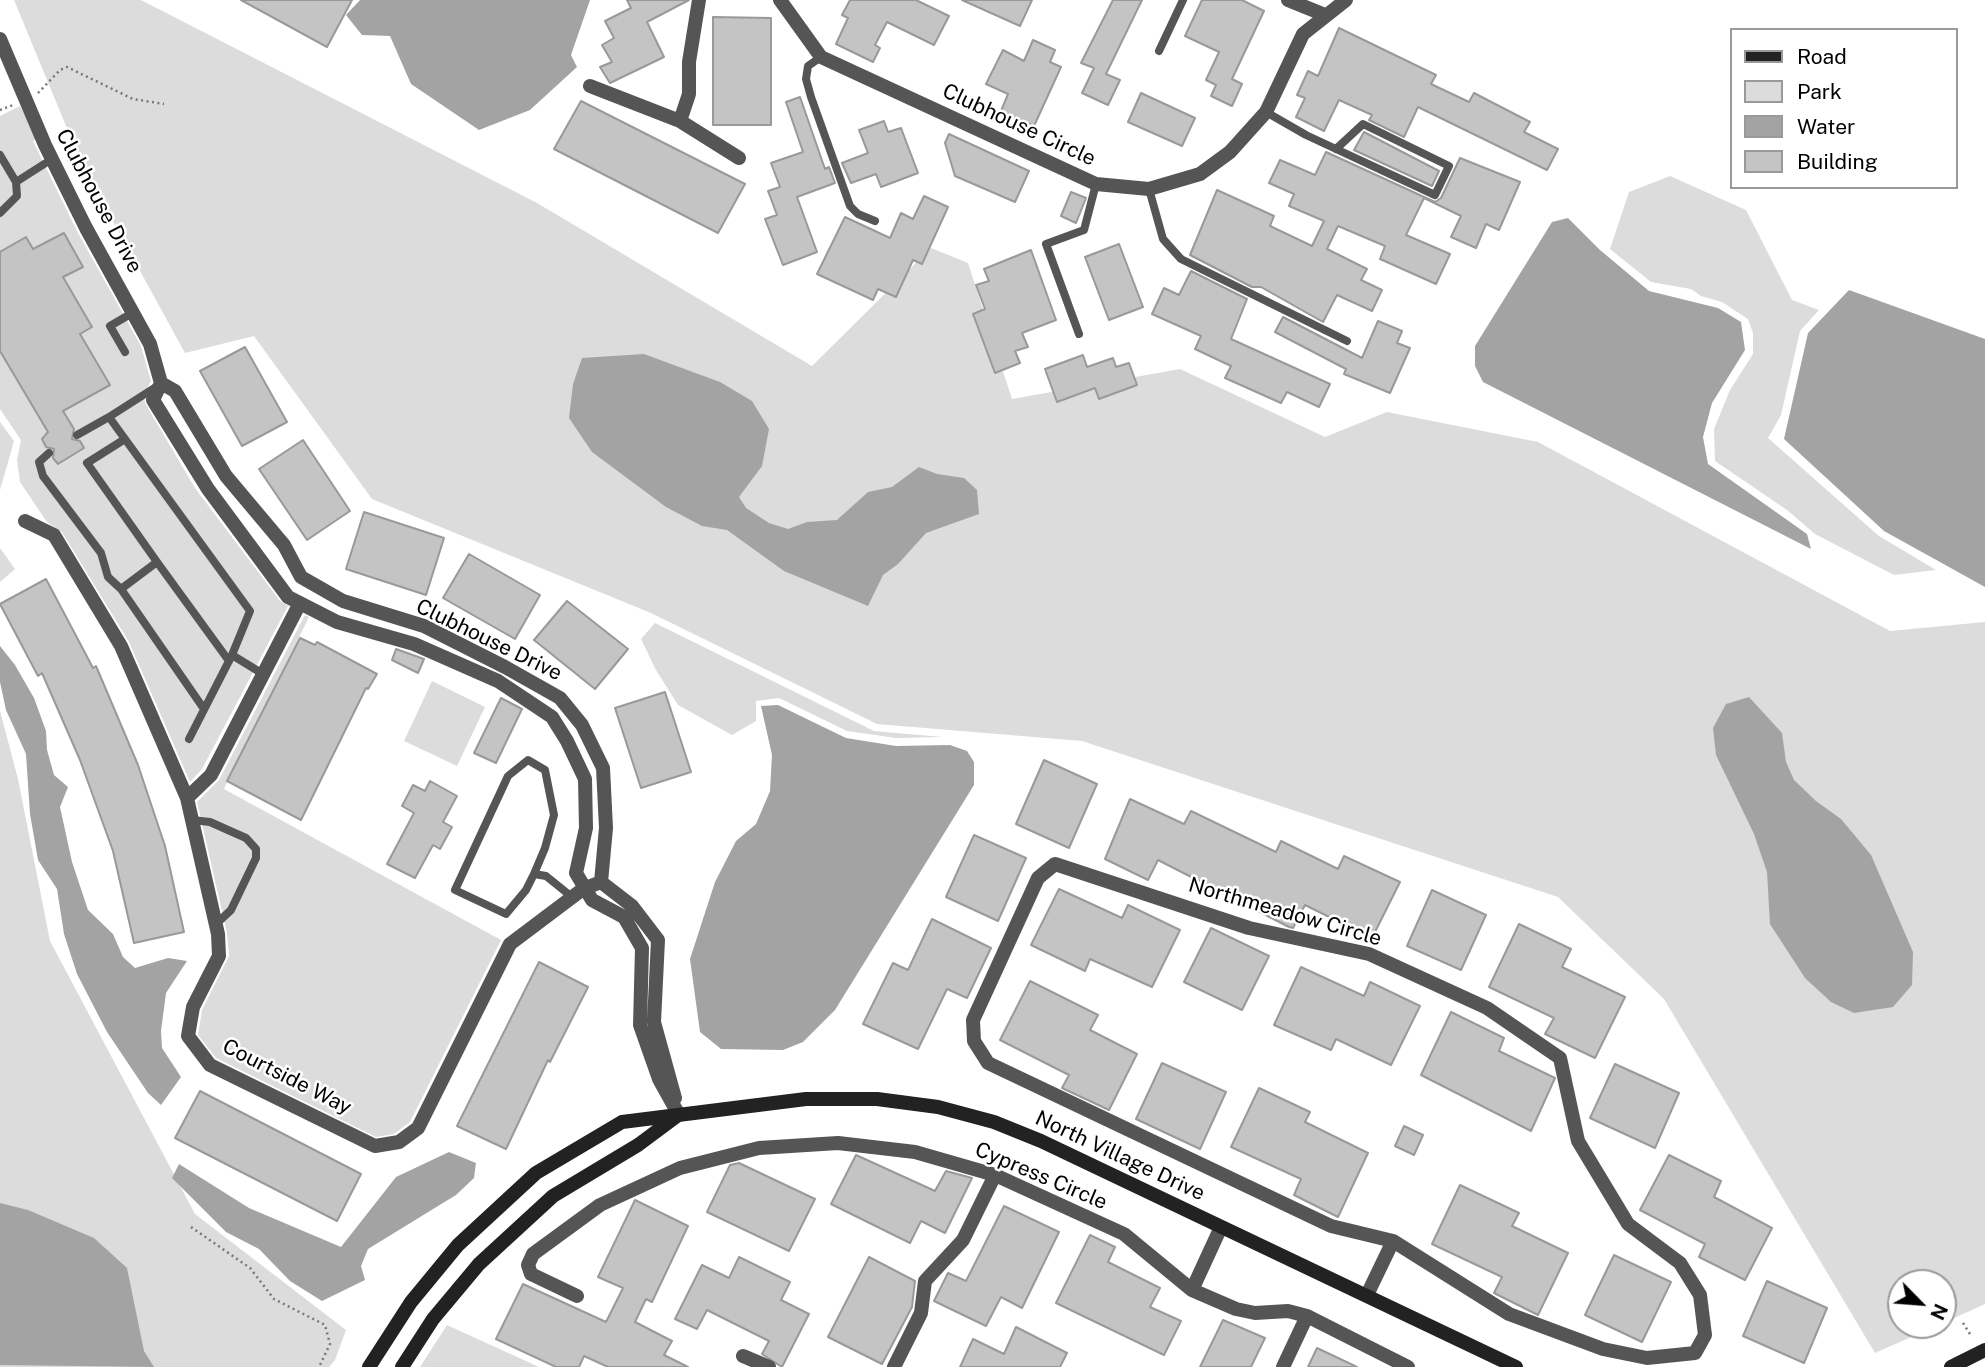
<!DOCTYPE html>
<html>
<head>
<meta charset="utf-8">
<style>
  body { margin:0 }
  #map { position:relative; width:1985px; height:1367px; overflow:hidden; background:#fff; font-family:"Public Sans",sans-serif }
  canvas { display:block }
  .legend { position:absolute; left:1730px; top:28px; width:228px; height:161px; box-sizing:border-box; background:#fff; border:2px solid #999; margin:0; padding:9px 12px; list-style:none; font-size:21px; color:#000 }
  .legend li { display:flex; align-items:center; gap:14px; height:35px }
  .legend b { width:35px; border:2px solid #999 }
  .north { position:absolute; left:1887px; top:1269px; width:70px; height:70px; box-sizing:border-box; background:#fff; border:2px solid #999; border-radius:50%; rotate:115deg; font-size:19px; font-weight:700; line-height:28px; text-align:center; color:#000 }
  .north::after { content:''; display:block; margin:auto; width:24px; height:32px; background:#000; clip-path:polygon(50% 0,100% 100%,50% 72%,0 100%) }
</style>
</head>
<body>
<div id="map">
<canvas width="1985" height="1367"></canvas>
<ul class="legend">
<li><b style="height:9px;background:#222"></b>Road</li>
<li><b style="height:19px;background:#dcdcdc"></b>Park</li>
<li><b style="height:19px;background:#a3a3a3"></b>Water</li>
<li><b style="height:19px;background:#c4c4c4"></b>Building</li>
</ul>
<div class="north">N</div>
</div>
<script>
const g = document.querySelector('canvas').getContext('2d');
g.lineJoin = 'round';
function paint(path, color) {
  g.fillStyle = color;
  g.fill(path, 'evenodd');
}
function shape(rows) {
  const path = new Path2D();
  for (const r of rows) {
    path.moveTo(r[0], r[1]);
    for (let i = 2; i < r.length; i += 2) path.lineTo(r[i], r[i + 1]);
  }
  return path;
}
function stroke(path, color, width, dash) {
  g.strokeStyle = color;
  g.lineWidth = width;
  g.lineCap = dash ? 'butt' : 'round';
  g.setLineDash(dash || []);
  g.stroke(path);
}
function write(font, color, halo, rows, align = 'center') {
  g.font = font + ' "Public Sans",sans-serif';
  g.lineWidth = 5;
  g.setLineDash([]);
  g.textBaseline = 'middle';
  g.strokeStyle = halo;
  g.fillStyle = color;
  for (const [text, x, y, turn = 0] of rows) {
    g.save();
    g.translate(x, y);
    g.rotate((+turn || 0) * Math.PI / 180);
    g.textAlign = isNaN(turn) ? turn : align;
    if (halo) g.strokeText(text, 0, 0);
    g.fillText(text, 0, 0);
    g.restore();
  }
}
const green = shape([
  [14,0,141,0,537,203,812,366,931,248,968,263,1012,399,1180,369,1325,437,1387,412,1538,442,1890,631,1985,622,1985,1304,1943,1323,1943,1283,1901,1283,1901,1325,1938,1325,1875,1353,1664,999,1558,897,1082,741,877,724,651,613,372,499,254,336,185,353,83,167],
  [20,106,38,138,33,141,77,231,141,346,151,381,144,395,145,403,195,488,280,601,288,606,202,769,190,782,129,642,62,532,47,522,20,482,17,460,21,440,0,409,0,116],
  [1670,176,1746,210,1792,300,1819,310,1800,331,1781,415,1768,438,1879,536,1936,570,1894,575,1815,534,1787,510,1715,461,1714,429,1730,390,1753,354,1753,333,1748,319,1722,302,1701,296,1691,289,1651,282,1610,249,1629,192],
  [0,422,14,441,0,490],
  [0,548,15,569,0,582],
  [305,615,309,617,224,789,501,940,410,1122,394,1134,376,1137,216,1058,198,1035,202,1010,229,956,227,933,197,802,219,780],
  [655,623,874,731,943,737,896,738,847,731,779,698,756,701,756,721,732,735,678,705,656,670,641,639],
  [432,681,485,707,457,766,404,741],
  [0,711,18,779,50,941,195,1214,346,1330,335,1360,329,1367,0,1367],
  [447,1325,539,1367,420,1367]
]);
const water = shape([
  [360,0,590,0,571,55,577,67,530,110,479,130,411,84,390,36,362,35,346,15],
  [1568,218,1600,250,1649,291,1718,308,1741,322,1745,350,1712,403,1703,437,1708,464,1807,534,1811,549,1483,382,1475,366,1475,346,1552,222],
  [1849,290,1985,339,1985,587,1884,531,1784,439,1808,333],
  [644,354,720,382,752,401,769,429,762,466,739,497,746,508,769,523,788,529,807,522,837,520,868,492,892,487,919,467,937,474,964,478,977,490,979,514,926,533,898,564,883,575,868,606,784,571,727,530,702,526,666,507,592,452,569,418,573,384,582,358],
  [0,646,15,665,34,698,46,731,47,750,54,775,68,787,60,807,72,862,88,910,113,934,123,957,135,968,168,958,187,961,166,993,161,1031,162,1048,181,1077,161,1105,148,1093,107,1032,77,974,64,934,57,889,38,860,30,814,26,754,6,710,0,682],
  [1749,697,1782,733,1786,762,1794,780,1816,801,1841,819,1871,855,1913,952,1912,985,1893,1007,1854,1013,1831,1002,1805,978,1770,924,1767,872,1754,834,1716,755,1713,728,1726,704],
  [778,705,846,738,896,746,950,745,967,751,974,762,974,785,835,1010,803,1042,783,1050,721,1049,700,1032,690,959,715,882,736,841,756,824,770,791,772,755,761,706],
  [449,1152,476,1163,474,1178,456,1195,368,1249,361,1266,365,1280,322,1301,290,1281,259,1249,226,1232,172,1178,179,1164,249,1208,341,1247,396,1177],
  [0,1203,28,1210,94,1238,127,1268,144,1351,154,1367,0,1365]
]);
const building = shape([
  [241,0,352,0,327,47,241,0],
  [627,0,689,0,647,22,664,57,610,83,600,67,612,62,602,45,614,38,605,21,631,8,627,0],
  [850,0,916,0,949,16,934,45,887,22,875,45,880,48,873,62,836,44,848,18,842,15,850,0],
  [962,0,1032,0,1020,26,962,0],
  [1113,0,1142,0,1106,74,1120,80,1108,105,1082,93,1094,68,1081,63,1113,0],
  [1202,0,1242,0,1264,11,1232,79,1242,84,1232,106,1211,96,1216,85,1206,80,1219,52,1185,36,1202,0],
  [713,17,771,18,771,125,713,125,713,17],
  [1339,28,1436,75,1431,84,1469,102,1474,93,1530,122,1524,132,1558,149,1547,170,1418,107,1404,137,1369,120,1372,115,1339,100,1324,131,1296,117,1305,98,1297,95,1308,71,1318,76,1339,28],
  [1033,40,1055,50,1050,62,1061,67,1034,126,1001,111,1008,94,986,84,1003,50,1024,61,1033,40],
  [1141,93,1195,118,1182,146,1128,122,1141,93],
  [800,97,825,169,829,167,835,183,797,197,817,252,783,265,765,219,777,215,768,191,780,187,771,163,803,152,786,102,800,97],
  [581,101,745,184,718,233,554,149,581,101],
  [884,121,888,132,901,128,918,173,881,187,876,174,851,183,842,163,868,153,859,130,884,121],
  [1364,132,1439,171,1432,186,1354,150,1364,132],
  [949,134,1029,171,1015,202,955,176,945,143,949,134],
  [1326,152,1435,202,1441,198,1460,158,1520,182,1499,230,1486,224,1476,248,1451,237,1461,216,1424,198,1406,235,1450,254,1436,284,1380,259,1385,246,1338,226,1327,249,1367,269,1361,280,1382,290,1372,311,1337,295,1323,322,1261,287,1252,287,1190,255,1217,190,1274,216,1270,226,1312,246,1324,221,1289,206,1294,194,1269,183,1280,160,1315,175,1326,152],
  [1071,192,1086,198,1076,223,1061,216,1071,192],
  [924,196,948,207,922,264,913,260,896,297,878,289,873,300,817,274,845,217,890,238,901,213,913,219,924,196],
  [64,233,83,267,63,277,92,327,80,334,110,385,63,411,74,429,72,439,80,441,84,448,58,464,53,458,54,449,46,447,42,439,48,432,0,351,0,252,26,237,33,249,64,233],
  [1119,244,1143,307,1109,320,1085,257,1119,244],
  [1031,250,1056,320,1022,333,1028,347,1015,351,1020,363,995,373,973,314,985,309,976,285,989,281,984,269,1031,250],
  [1191,271,1247,299,1231,339,1330,384,1319,407,1287,392,1281,403,1225,378,1231,366,1195,349,1201,336,1152,314,1164,288,1179,295,1191,271],
  [1283,317,1362,358,1378,321,1402,331,1397,343,1410,348,1390,393,1344,374,1346,369,1275,332,1283,317],
  [245,347,287,422,242,446,200,371,245,347],
  [1083,355,1087,367,1113,358,1116,367,1129,363,1137,385,1099,399,1095,388,1057,402,1045,369,1083,355],
  [303,440,350,511,307,540,259,469,303,440],
  [364,512,444,538,426,595,346,569,364,512],
  [469,554,540,595,515,639,443,598,469,554],
  [46,579,93,668,96,666,138,765,165,846,184,932,134,943,113,851,80,760,42,673,38,676,0,604,46,579],
  [567,601,628,649,595,689,534,640,567,601],
  [300,638,315,645,317,642,377,674,368,689,366,688,301,820,227,781,300,638],
  [396,649,424,659,418,673,392,660,396,649],
  [665,692,691,772,641,788,615,708,665,692],
  [501,698,522,709,496,763,474,753,501,698],
  [1044,760,1097,784,1069,848,1016,824,1044,760],
  [430,781,457,796,443,822,452,827,440,849,433,845,415,878,387,864,414,813,402,806,413,785,425,791,430,781],
  [1130,799,1184,824,1191,811,1276,852,1281,841,1338,869,1344,856,1400,882,1372,938,1305,905,1293,928,1289,927,1158,860,1148,880,1105,859,1130,799],
  [974,835,1026,858,998,921,946,897,974,835],
  [1059,889,1122,918,1128,905,1180,930,1152,987,1090,959,1085,971,1031,945,1059,889],
  [1432,890,1486,915,1461,970,1407,946,1432,890],
  [932,919,991,948,967,998,947,989,918,1049,863,1024,893,963,908,970,932,919],
  [1519,924,1571,949,1562,967,1625,997,1595,1058,1545,1034,1554,1018,1489,987,1519,924],
  [1211,928,1269,956,1242,1010,1184,982,1211,928],
  [539,962,588,987,550,1062,548,1060,506,1149,457,1126,539,962],
  [1301,967,1364,996,1370,982,1420,1006,1391,1065,1336,1039,1331,1050,1274,1025,1301,967],
  [1030,981,1098,1015,1090,1030,1137,1054,1109,1110,1062,1088,1069,1075,1000,1040,1030,981],
  [1451,1012,1504,1038,1499,1051,1555,1078,1531,1131,1421,1075,1451,1012],
  [1162,1063,1226,1092,1200,1149,1136,1119,1162,1063],
  [1615,1064,1679,1093,1655,1148,1590,1118,1615,1064],
  [1259,1088,1310,1112,1305,1122,1368,1153,1338,1217,1294,1195,1301,1179,1231,1147,1259,1088],
  [200,1091,361,1174,337,1221,175,1138,200,1091],
  [1404,1126,1423,1135,1414,1155,1395,1146,1404,1126],
  [856,1155,935,1191,946,1171,972,1178,945,1233,921,1221,910,1243,831,1204,856,1155],
  [1669,1155,1721,1181,1714,1197,1772,1228,1745,1280,1699,1257,1705,1244,1640,1210,1669,1155],
  [739,1163,815,1199,789,1251,707,1212,730,1165,739,1163],
  [1460,1185,1519,1213,1512,1226,1568,1253,1538,1315,1494,1293,1502,1277,1432,1244,1460,1185],
  [635,1200,688,1226,652,1302,646,1299,635,1322,672,1341,664,1355,688,1367,608,1367,584,1356,579,1367,556,1367,496,1339,523,1284,606,1322,623,1288,598,1277,635,1200],
  [1004,1206,1059,1232,1022,1308,1001,1297,986,1326,934,1301,948,1273,966,1281,1004,1206],
  [1090,1235,1115,1247,1108,1262,1160,1288,1150,1307,1181,1321,1164,1355,1056,1303,1090,1235],
  [1614,1255,1671,1282,1642,1342,1585,1315,1614,1255],
  [739,1257,790,1282,781,1300,809,1314,782,1367,762,1354,769,1341,707,1310,697,1329,675,1319,702,1265,729,1278,739,1257],
  [869,1257,915,1281,912,1307,882,1364,828,1337,869,1257],
  [1767,1281,1827,1308,1804,1363,1743,1336,1767,1281],
  [1223,1320,1265,1338,1251,1367,1200,1367,1223,1320],
  [1016,1327,1067,1353,1060,1367,960,1367,973,1339,1004,1354,1016,1327],
  [1317,1348,1357,1367,1308,1367,1317,1348]
]);
const path = shape([
  [38,93,60,70,67,67,133,99,164,104],
  [0,110,13,105],
  [191,1227,250,1268,274,1299,325,1325,330,1344,319,1367],
  [1963,1323,1970,1334]
]);
const lane = shape([
  [1159,51,1183,0],
  [821,57,808,66,806,79,811,97,850,206,858,214,875,221],
  [1266,112,1306,135,1336,149,1435,195,1449,166,1363,124,1336,149],
  [0,155,16,182,17,196,0,213],
  [16,182,52,159],
  [1149,189,1163,239,1181,259,1347,341],
  [1079,334,1046,244,1084,230,1096,184],
  [125,352,110,326,134,312],
  [159,385,109,417,250,611,232,655,263,674],
  [77,435,109,417],
  [125,439,87,463,157,562],
  [49,453,39,462,43,476,101,553,108,577,121,589],
  [204,709,121,589,157,562,229,661],
  [189,739,231,657],
  [192,820,210,822,246,838,256,849,256,858,231,910,215,925],
  [534,874,545,848,554,815,545,770,528,760,508,776,455,890,506,914,526,890,534,874,546,876,572,897]
]);
const street = shape([
  [699,0,689,62,689,94,680,121,739,158],
  [780,0,821,57,1096,184,1149,189,1200,174,1230,152,1266,112,1303,34,1346,0],
  [1288,0,1325,15],
  [0,39,45,145,86,228,150,344,161,383,153,400,208,489,288,597,337,622,414,644,498,681,552,717,567,741,585,779,586,828,576,873,592,900,624,917,642,948,640,1025,659,1079,679,1115],
  [590,86,680,121],
  [161,383,175,391,226,476,284,545,301,577,343,601,424,626,505,667,560,698,582,725,603,768,606,828,601,882,632,906,658,940,654,1022,675,1098],
  [25,521,54,535,121,646,187,798,218,934,219,956,193,1007,188,1036,210,1065,375,1146,399,1142,418,1128,510,944,583,889,601,882],
  [187,798,211,775,300,603],
  [1055,864,1249,928,1369,954,1487,1008,1560,1058,1578,1141,1628,1224,1680,1263,1700,1295,1705,1335,1695,1353,1647,1358,1603,1349,1509,1314,1393,1241,1331,1226,988,1063,974,1041,973,1020,1038,878,1055,864],
  [1192,1290,1221,1227],
  [1367,1295,1393,1241],
  [577,1296,531,1274,528,1265,533,1254,600,1205,680,1168,759,1148,838,1143,915,1152,995,1175,1124,1234,1192,1290,1236,1309,1255,1313,1288,1311,1307,1316,1408,1367],
  [743,1356,769,1367],
  [894,1367,921,1313,925,1281,963,1240,995,1175],
  [1283,1367,1307,1316]
]);
const secondary = shape([
  [369,1367,411,1302,458,1245,536,1173,622,1122,806,1099,877,1099,938,1107,994,1122,1041,1141,1516,1367],
  [402,1367,433,1319,479,1264,553,1196,638,1145,677,1116],
  [1951,1367,1985,1350]
]);
const streetNames = [
  ["Clubhouse Circle",1019,125,25],
  ["Clubhouse Drive",99,201,62],
  ["Clubhouse Drive",489,640,26],
  ["Northmeadow Circle",1285,912,16],
  ["Courtside Way",287,1077,27],
  ["North Village Drive",1120,1156,25],
  ["Cypress Circle",1041,1176,23]
];
paint(green, '#dcdcdc');
paint(water, '#a3a3a3');
paint(building, '#c4c4c4');
stroke(building, '#999', 2);
stroke(path, '#777', 2.5, [2, 3.5]);
stroke(lane, '#555', 8);
stroke(street, '#555', 14);
stroke(secondary, '#222', 14);
write('21px', '#000', '#fff', streetNames);
</script>
</body>
</html>
